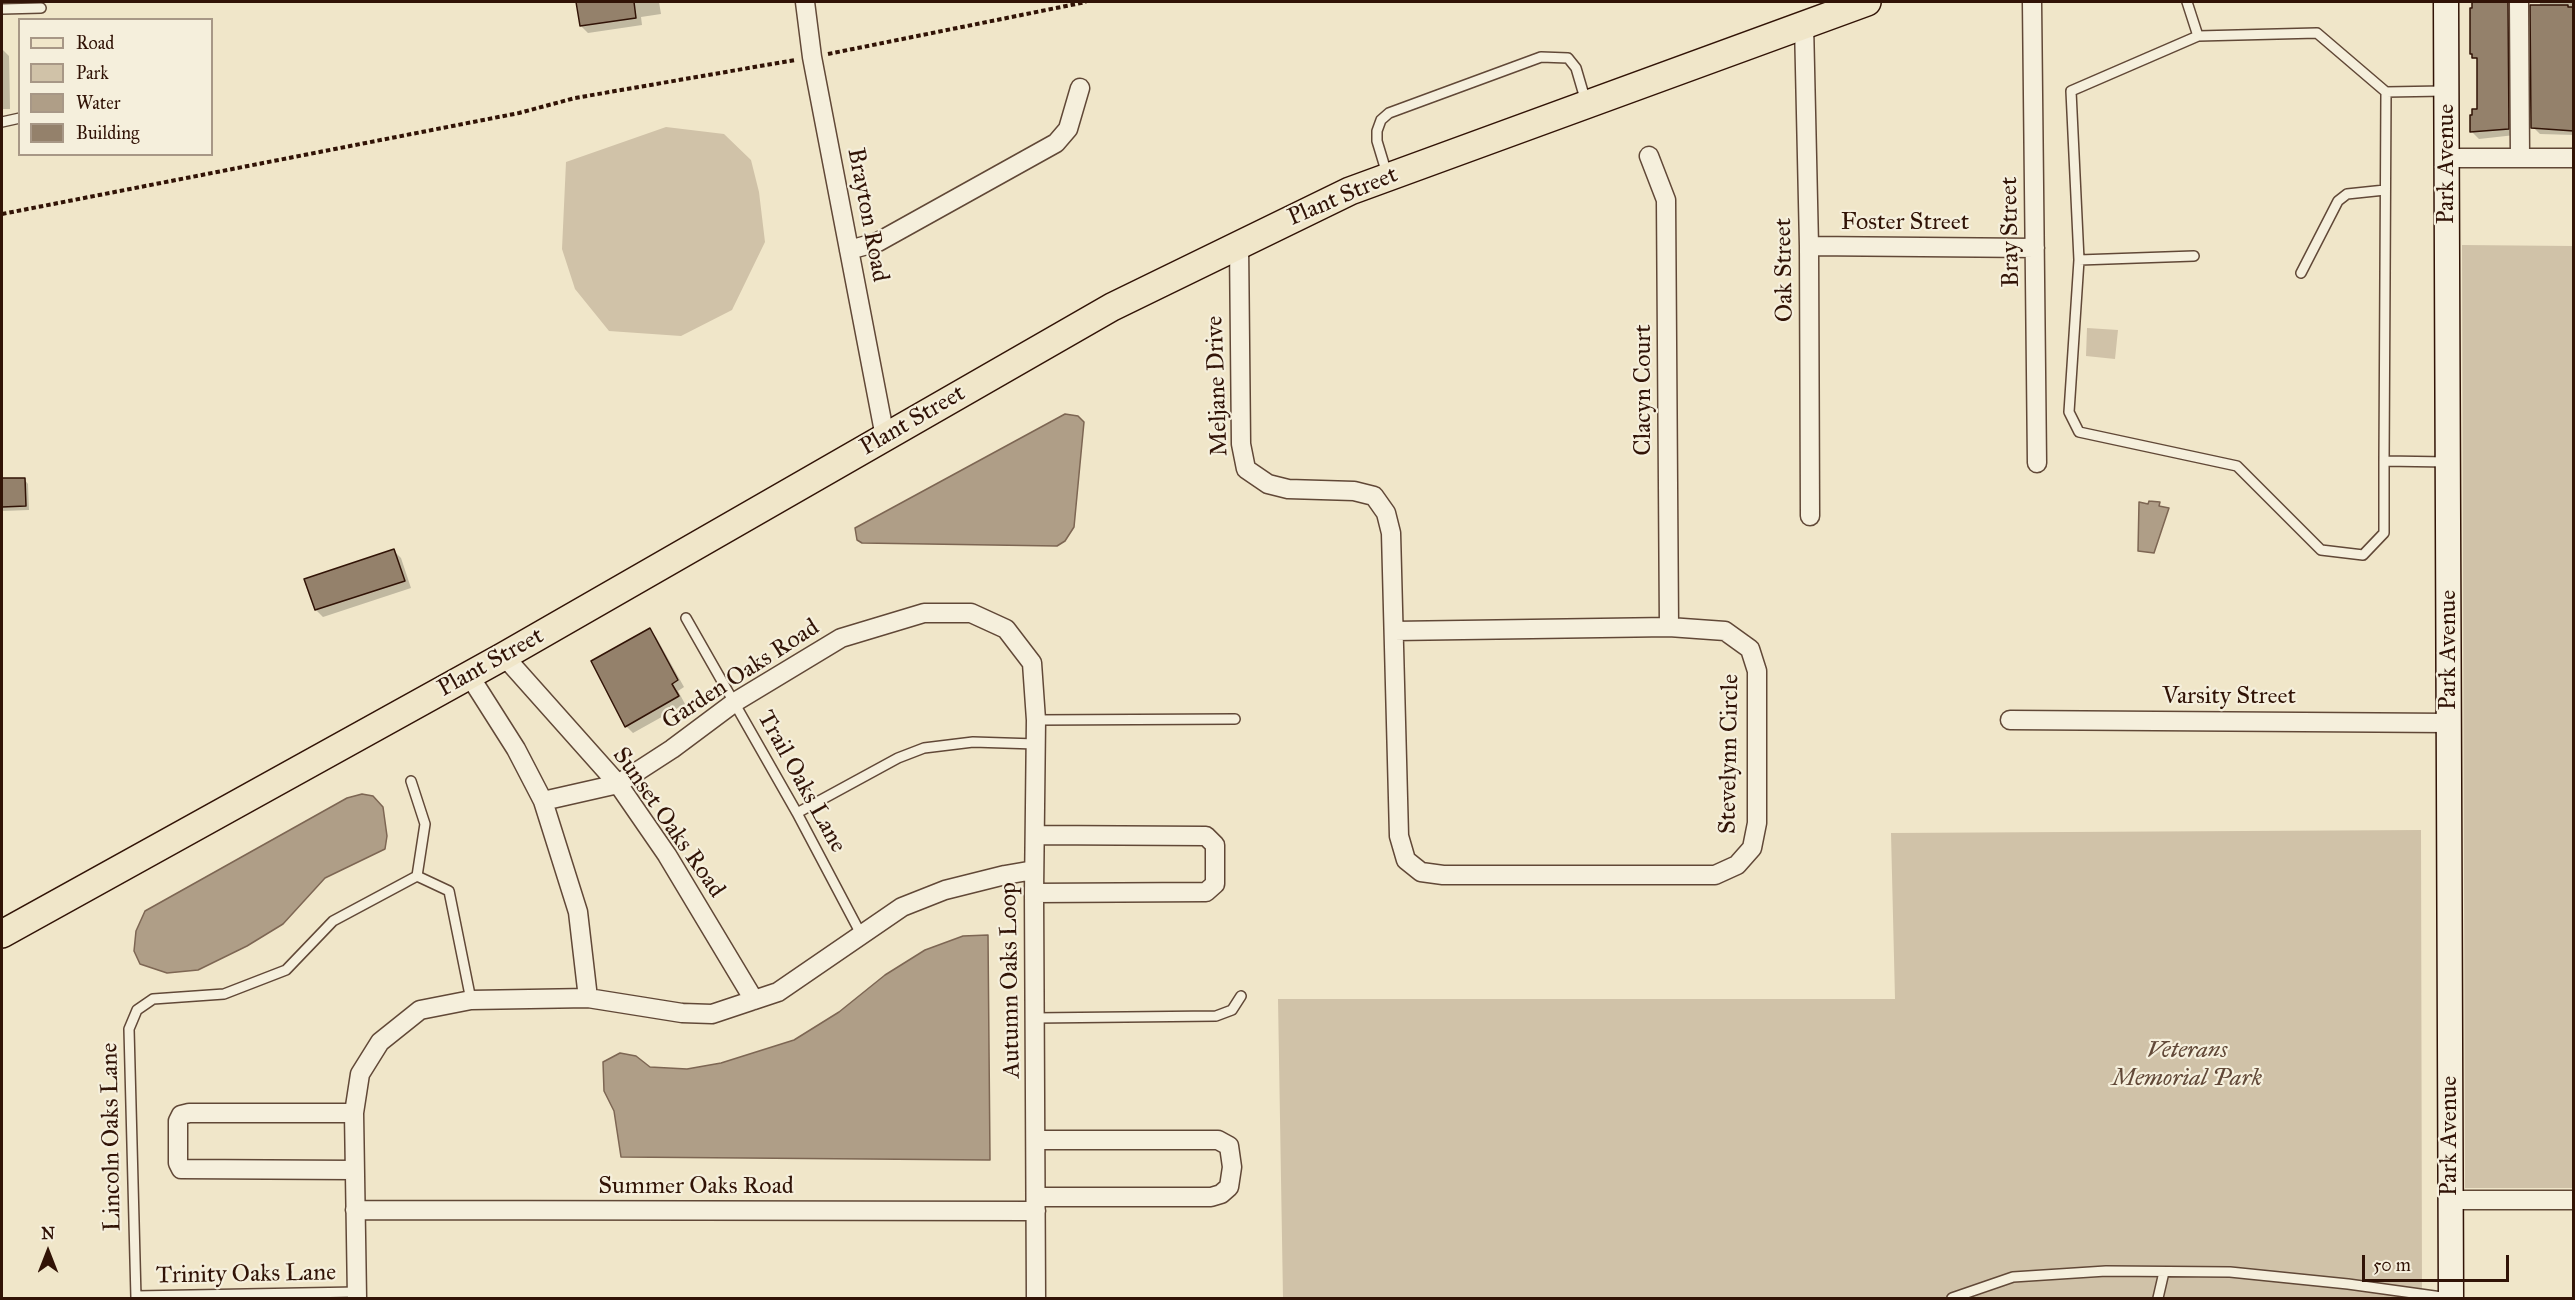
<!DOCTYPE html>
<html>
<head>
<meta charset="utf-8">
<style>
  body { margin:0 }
  #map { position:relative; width:2575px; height:1300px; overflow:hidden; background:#f0e6c9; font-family:"IM FELL Great Primer",serif }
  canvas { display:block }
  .frame { position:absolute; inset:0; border:3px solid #311306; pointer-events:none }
  .legend { position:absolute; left:18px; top:18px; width:195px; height:138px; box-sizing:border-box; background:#f5efdc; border:2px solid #a79786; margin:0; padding:8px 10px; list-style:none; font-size:18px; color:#311306 }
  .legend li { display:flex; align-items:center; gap:12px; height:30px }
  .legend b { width:30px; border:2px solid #a79786 }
  .north { position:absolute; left:18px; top:1222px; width:60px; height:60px; -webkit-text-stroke:4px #f5efdc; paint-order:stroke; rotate:0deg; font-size:16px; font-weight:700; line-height:24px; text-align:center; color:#311306 }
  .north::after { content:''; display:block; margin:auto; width:21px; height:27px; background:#311306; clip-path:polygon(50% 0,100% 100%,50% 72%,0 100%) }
  .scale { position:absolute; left:2362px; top:1255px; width:147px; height:27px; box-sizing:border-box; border:3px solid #311306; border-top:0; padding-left:8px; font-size:18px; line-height:21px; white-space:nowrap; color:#311306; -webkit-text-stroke:4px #f5efdc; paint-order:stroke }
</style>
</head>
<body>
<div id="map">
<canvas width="2575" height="1300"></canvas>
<div class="frame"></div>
<ul class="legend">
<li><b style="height:8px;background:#f0e6c9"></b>Road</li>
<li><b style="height:16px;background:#d0c2a8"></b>Park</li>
<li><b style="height:16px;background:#af9e87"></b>Water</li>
<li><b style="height:16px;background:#94816b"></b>Building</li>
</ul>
<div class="north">N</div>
<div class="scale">50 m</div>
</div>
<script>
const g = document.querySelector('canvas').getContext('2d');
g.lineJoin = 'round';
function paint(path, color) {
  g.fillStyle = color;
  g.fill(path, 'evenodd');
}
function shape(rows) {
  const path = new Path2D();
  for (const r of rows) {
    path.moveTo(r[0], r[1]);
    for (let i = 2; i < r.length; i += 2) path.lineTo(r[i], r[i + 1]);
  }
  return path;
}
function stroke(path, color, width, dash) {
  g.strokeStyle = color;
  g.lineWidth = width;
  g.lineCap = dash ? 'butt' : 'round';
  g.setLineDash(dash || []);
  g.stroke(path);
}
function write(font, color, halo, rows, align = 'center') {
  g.font = font + ' "IM FELL Great Primer",serif';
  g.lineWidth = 4.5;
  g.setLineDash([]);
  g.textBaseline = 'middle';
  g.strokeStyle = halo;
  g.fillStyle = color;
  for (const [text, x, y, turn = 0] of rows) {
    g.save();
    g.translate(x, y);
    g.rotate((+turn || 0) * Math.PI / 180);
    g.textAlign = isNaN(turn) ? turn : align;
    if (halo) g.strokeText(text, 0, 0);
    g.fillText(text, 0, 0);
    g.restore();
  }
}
const green = shape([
  [666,127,724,134,751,160,759,192,765,242,732,310,681,336,609,331,575,289,562,249,566,162],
  [2462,245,2573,246,2573,1188,2465,1188],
  [2087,328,2118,330,2115,359,2086,356],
  [2421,830,2422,1298,1283,1298,1278,999,1895,999,1891,833]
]);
const water = shape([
  [1065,414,1078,416,1084,422,1074,527,1065,541,1057,546,862,543,857,540,855,528,1065,414],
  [2149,501,2160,502,2159,506,2169,508,2154,553,2138,551,2139,502,2148,504,2149,501],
  [362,794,373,796,383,807,387,836,385,849,325,878,283,924,247,946,198,970,167,973,140,964,134,951,136,931,145,911,347,798,362,794],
  [988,935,990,1160,621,1157,614,1111,604,1091,603,1062,620,1053,636,1056,650,1067,687,1069,721,1063,794,1040,839,1012,885,975,925,950,963,936,988,935]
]);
const shadow = shape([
  [578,2,659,2,661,14,641,17,642,25,588,33,581,26],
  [2474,2,2515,2,2515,135,2479,139,2472,132,2479,111,2479,62,2472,53],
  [2540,2,2574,2,2574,135,2540,134,2533,127],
  [2,49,9,56,10,109,2,109],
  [24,479,28,484,29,510,2,511,2,480],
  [394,551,401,558,411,588,323,617,316,610],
  [649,630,656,637,684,687,678,691,685,704,633,733,626,726]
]);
const building = shape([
  [576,2,634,2,636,18,580,26,576,2],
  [2472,2,2508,2,2509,129,2470,132,2470,115,2472,115,2472,109,2477,109,2477,58,2472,58,2472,54,2470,54,2470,8,2472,8,2472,2],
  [2530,5,2568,5,2568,7,2574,7,2574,131,2531,128,2530,5],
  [2,478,25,478,26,506,2,507,2,478],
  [394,549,405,581,315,610,304,579,394,549],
  [650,628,678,680,672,684,679,696,625,727,591,661,650,628]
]);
const path = shape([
  [828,54,1086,2],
  [2,214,519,113,575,98,795,60]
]);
const lane = shape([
  [2187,2,2198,36],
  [2,9,41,8],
  [2444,91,2386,92,2317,33,2198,36,2071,91,2079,260,2069,412,2079,432,2237,466,2321,550,2363,555,2384,533,2384,461,2448,462],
  [2,122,20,118],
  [1387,174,1377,141,1377,131,1381,120,1389,113,1541,57,1568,58,1576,68,1586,102],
  [2079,260,2194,256],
  [2301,273,2338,201,2347,194,2385,190],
  [2384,461,2386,92],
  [686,618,797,813,862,936],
  [1036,720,1235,719],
  [411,781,425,824,417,876],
  [797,813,898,758,924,748,973,742,1036,744],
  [1035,1018,1216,1016,1232,1010,1241,996],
  [136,1296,357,1292],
  [136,1298,129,1029,137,1010,153,999,224,994,286,970,333,921,417,876,449,891,471,1000],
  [1952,1298,2013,1277,2106,1271,2230,1272,2348,1284,2449,1298],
  [2158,1298,2164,1272]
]);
const street = shape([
  [805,2,812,57,885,437],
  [2032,2,2037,463],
  [2519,2,2520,158],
  [1804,24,1809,246,1810,516],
  [1649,156,1666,200,1669,627],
  [2446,158,2574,158],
  [1239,243,1241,444,1246,469,1268,484,1288,489,1354,491,1374,496,1386,513,1391,533,1399,836,1406,860,1421,872,1443,875,1715,875,1737,865,1752,848,1757,823,1757,671,1750,649,1725,631,1669,627,1394,631],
  [1809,246,2035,248],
  [849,250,878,242,1056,143,1068,129,1080,88],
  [504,656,618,784,667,855,754,1000],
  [469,675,516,749,543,801,578,912,588,998],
  [2010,720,2449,723],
  [543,801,618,784,672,749,735,702,841,638,924,613,971,613,1006,629,1032,663,1036,720,1034,893,1036,1298],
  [1034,893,1206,892,1215,884,1215,845,1206,836,1035,835],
  [354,1113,189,1113,181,1115,178,1121,178,1163,181,1169,354,1170],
  [1036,1140,1218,1140,1229,1146,1232,1167,1229,1187,1221,1194,1211,1197,1036,1197],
  [2451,1200,2574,1200],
  [355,1210,1036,1211],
  [357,1298,354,1113,360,1074,380,1042,420,1010,471,1000,588,998,682,1013,712,1014,778,992,902,907,945,890,1005,875,1034,870]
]);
const secondary = shape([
  [2446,2,2451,1298]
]);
const primary = shape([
  [2,934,504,656,1112,307,1350,191,1867,2]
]);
const streetNames = [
  ["Park Avenue",2447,164,-90],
  ["Plant Street",1343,197,-23],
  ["Brayton Road",867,215,79],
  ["Foster Street",1905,223],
  ["Bray Street",2011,232,-91],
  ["Oak Street",1785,270,-91],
  ["Meljane Drive",1218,386,-92],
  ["Clacyn Court",1644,390,-90],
  ["Plant Street",913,421,-30],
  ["Park Avenue",2449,650,-90],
  ["Plant Street",491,663,-29],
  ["Garden Oaks Road",741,675,-33],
  ["Varsity Street",2229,697],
  ["Stevelynn Circle",1730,754,-89],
  ["Trail Oaks Lane",801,782,61],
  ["Sunset Oaks Road",668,823,55],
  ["Autumn Oaks Loop",1011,980,-91],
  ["Park Avenue",2450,1136,-90],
  ["Lincoln Oaks Lane",112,1137,-91],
  ["Summer Oaks Road",696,1187],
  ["Trinity Oaks Lane",246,1275,-1]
];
const parkNames = [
  ["Veterans",2187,1051],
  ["Memorial Park",2187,1079]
];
paint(green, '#d0c2a8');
paint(water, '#af9e87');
stroke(water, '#7d6653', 1.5);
paint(shadow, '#0003');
paint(building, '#94816b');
stroke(building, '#311306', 1.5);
stroke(lane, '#614837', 12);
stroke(street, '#614837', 21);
stroke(secondary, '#311306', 27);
stroke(primary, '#311306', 30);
stroke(path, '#311306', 4, [4.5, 3]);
stroke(lane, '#f5efdc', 9);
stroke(street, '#f5efdc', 18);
stroke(secondary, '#f5efdc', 24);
stroke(primary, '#f0e6c9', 27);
write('24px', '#311306', '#f5efdc', streetNames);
write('italic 24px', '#614837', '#f5efdc', parkNames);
</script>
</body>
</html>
